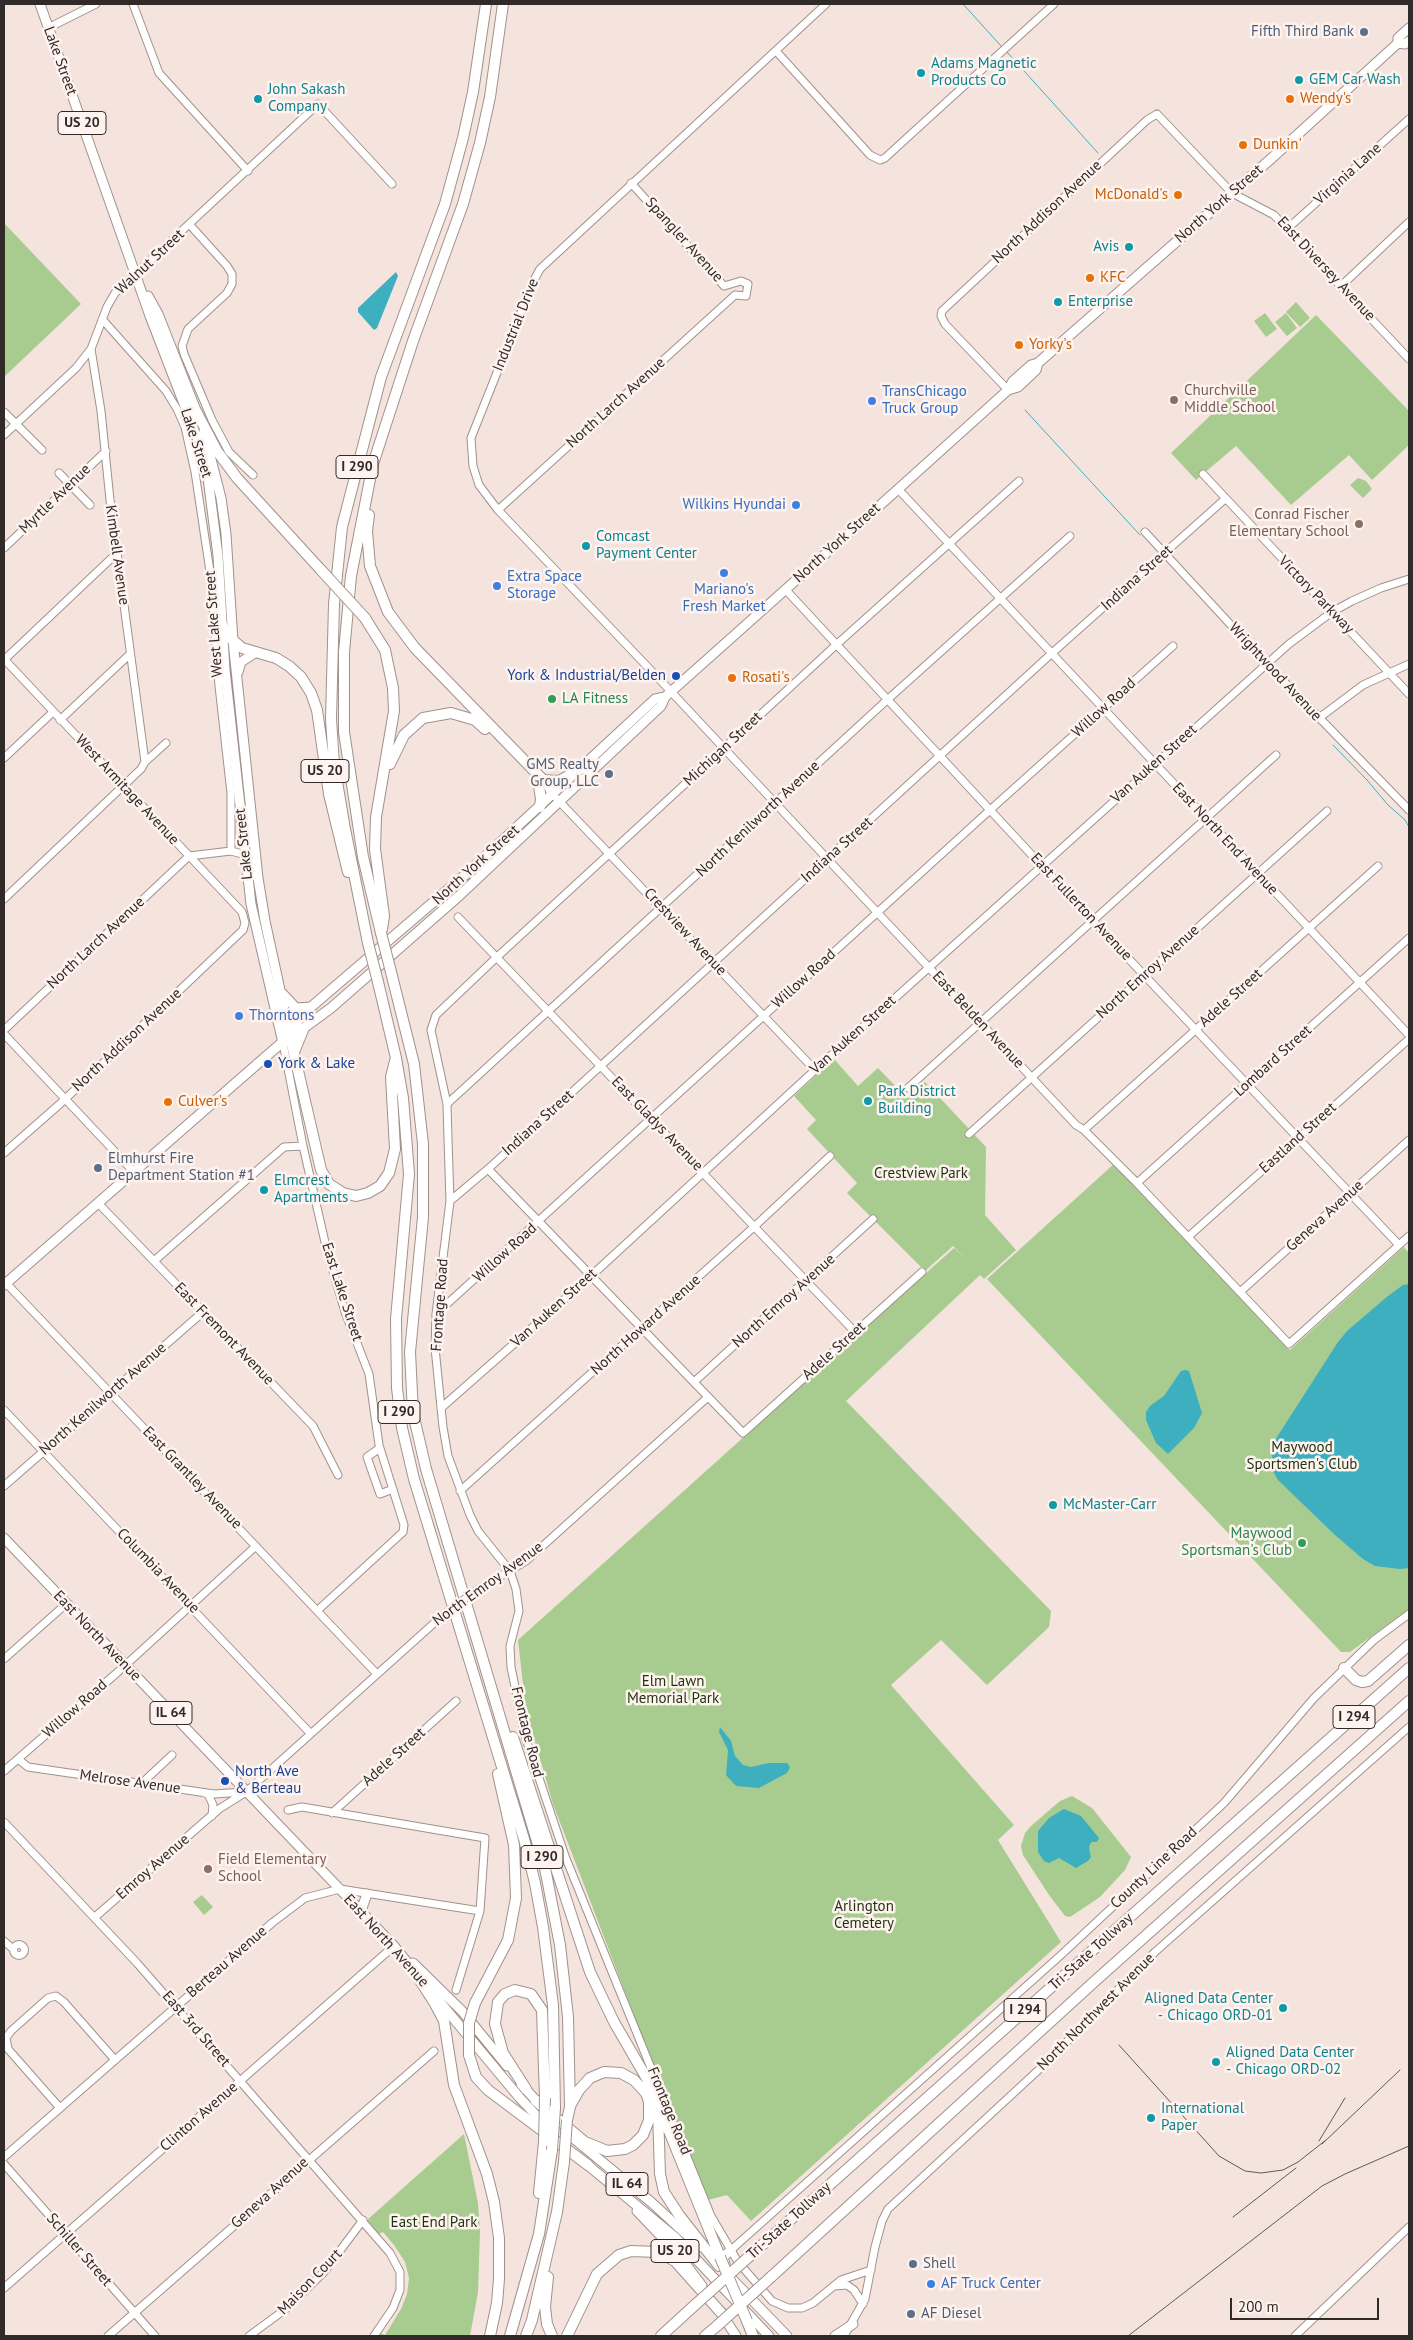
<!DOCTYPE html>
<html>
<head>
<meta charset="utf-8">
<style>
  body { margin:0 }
  #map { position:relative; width:1413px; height:2340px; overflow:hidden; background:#f5e4de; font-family:"PT Sans",sans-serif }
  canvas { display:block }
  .frame { position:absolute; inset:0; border:5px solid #302a28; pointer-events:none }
  .scale { position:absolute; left:1230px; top:2298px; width:149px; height:22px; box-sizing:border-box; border:2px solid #302a28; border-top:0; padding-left:6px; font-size:15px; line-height:18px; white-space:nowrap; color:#302a28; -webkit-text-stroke:4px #fef3ef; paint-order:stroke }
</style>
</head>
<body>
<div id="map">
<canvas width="1413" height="2340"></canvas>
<div class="frame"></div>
<div class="scale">200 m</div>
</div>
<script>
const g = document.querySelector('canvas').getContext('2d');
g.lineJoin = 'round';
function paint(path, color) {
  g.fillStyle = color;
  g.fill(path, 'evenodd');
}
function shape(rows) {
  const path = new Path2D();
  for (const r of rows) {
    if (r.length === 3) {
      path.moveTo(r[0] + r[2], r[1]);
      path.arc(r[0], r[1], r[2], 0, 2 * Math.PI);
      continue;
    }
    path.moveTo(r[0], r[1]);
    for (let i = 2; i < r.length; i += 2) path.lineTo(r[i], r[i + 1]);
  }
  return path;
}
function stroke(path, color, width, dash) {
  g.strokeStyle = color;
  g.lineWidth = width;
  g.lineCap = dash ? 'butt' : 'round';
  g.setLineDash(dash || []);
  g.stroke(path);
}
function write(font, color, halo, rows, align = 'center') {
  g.font = font + ' "PT Sans",sans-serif';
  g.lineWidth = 5;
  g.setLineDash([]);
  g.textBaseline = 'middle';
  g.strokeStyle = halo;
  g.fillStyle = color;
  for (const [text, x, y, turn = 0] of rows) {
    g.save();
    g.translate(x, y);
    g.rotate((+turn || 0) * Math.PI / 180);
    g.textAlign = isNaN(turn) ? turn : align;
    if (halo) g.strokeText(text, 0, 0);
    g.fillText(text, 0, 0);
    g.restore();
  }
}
const green = shape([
  [4,223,81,304,4,377],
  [1296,302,1310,318,1300,327,1286,312],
  [1265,313,1277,329,1266,337,1254,321],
  [1286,313,1297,328,1287,336,1275,322],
  [1316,315,1409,411,1409,445,1372,480,1349,455,1291,505,1236,446,1196,480,1171,453],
  [1358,478,1366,481,1372,489,1363,498,1350,485],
  [834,1059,858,1086,878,1068,907,1098,925,1082,986,1147,985,1215,1016,1250,984,1279,980,1275,846,1401,1051,1611,1049,1627,987,1685,941,1640,891,1685,1014,1825,998,1840,1061,1942,751,2221,727,2195,708,2200,658,2078,553,1804,526,1710,518,1640,954,1248,966,1259,953,1246,925,1271,847,1193,857,1183,807,1129,816,1120,794,1096],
  [1115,1163,1290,1350,1404,1247,1409,1253,1409,1609,1350,1652,1341,1652,987,1279],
  [1072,1796,1092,1808,1131,1857,1125,1870,1100,1897,1070,1917,1065,1916,1049,1895,1023,1855,1021,1846,1025,1833,1031,1826,1060,1801],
  [202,1895,213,1907,204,1915,193,1902],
  [464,2134,478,2203,480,2231,478,2292,470,2336,378,2336,380,2333,385,2335,401,2309,407,2294,409,2278,405,2262,394,2245,383,2232,379,2234,367,2220]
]);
const water = shape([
  [396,272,398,276,377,328,374,330,358,312,358,308],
  [1409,1284,1409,1568,1400,1569,1375,1566,1363,1559,1335,1535,1278,1480,1271,1468,1273,1449,1277,1437,1338,1342,1347,1331,1388,1296,1403,1285],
  [1185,1370,1189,1371,1202,1413,1194,1428,1168,1454,1156,1443,1146,1420,1146,1412,1150,1406,1164,1396,1181,1371],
  [720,1727,731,1741,735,1756,743,1765,751,1767,769,1763,787,1763,790,1767,787,1773,759,1788,736,1786,726,1775,728,1750,719,1732],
  [1064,1809,1081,1816,1099,1838,1097,1842,1092,1842,1090,1844,1089,1848,1091,1857,1088,1861,1076,1868,1059,1858,1049,1863,1044,1861,1038,1852,1038,1831,1049,1818]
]);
const stream = shape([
  [963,4,1001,46],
  [1007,52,1098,153],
  [1025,410,1140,535],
  [1333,745,1367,780,1388,805,1405,820,1409,827]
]);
const minor = shape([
  [133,4,159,73,248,171],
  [826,4,540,269,533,282,471,438,473,466,479,485,498,510,662,682,1076,1125,1084,1130,1137,1183,1289,1344,1409,1236],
  [48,28,96,4],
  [776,51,870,155,880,160,885,158,898,146,1054,4],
  [190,225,227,266,232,274,232,284,227,293,188,329,182,346,184,354,212,420,229,452,253,475],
  [1287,229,1409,119],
  [1341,286,1409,222],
  [102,319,166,391,177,409,185,427,195,472,211,578,219,686,231,793,231,851],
  [91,349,101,411,110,500,145,762],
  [1008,390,945,324,941,316,942,311,1147,120,1157,114,1232,193,1274,215,1409,359],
  [4,412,42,450],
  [4,435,76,368,91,349,107,307,115,293,318,104,392,184],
  [59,473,90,505],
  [1203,474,1409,694],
  [898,489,1409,1035],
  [498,510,735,295,746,296,748,284,741,281,724,286,631,183],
  [1145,532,1266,663,1409,810],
  [4,548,106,451],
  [785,589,1093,921,1399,1245],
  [4,659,242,912,245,923,243,930,61,1103,4,1153],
  [5,659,117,553],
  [1319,718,1363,685,1409,664],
  [60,720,130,654],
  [4,758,53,712],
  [557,799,815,1070],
  [4,899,141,769,145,762,166,743],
  [458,917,855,1332],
  [4,1030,189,856,231,851,246,855],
  [4,1034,134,1172],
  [283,1043,303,1146,327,1251,345,1312,369,1374,379,1445,404,1525,403,1532,318,1610],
  [908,1088,1276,755],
  [447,1104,887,700,1070,536],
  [1084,1130,1378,866],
  [969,1134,1327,811],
  [488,1169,743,1433,922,1272],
  [1137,1183,1409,938],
  [450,1201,488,1169,1051,654,1225,499],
  [98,1203,313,1426,338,1475],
  [1188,1237,1409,1039],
  [154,1261,284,1147,303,1146],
  [6,1283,377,1674],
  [1240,1292,1409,1140],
  [436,1314,990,810,1173,646],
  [694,1382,873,1219],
  [441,1408,591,1276,815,1070,1289,644,1332,612,1352,601,1381,588,1409,579],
  [4,1410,310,1733],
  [380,1448,367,1457,380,1494,393,1489],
  [4,1486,203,1312],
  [460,1491,755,1226,830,1156],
  [474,1592,526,1561,708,1397],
  [4,1659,66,1604],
  [18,1759,28,1767,214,1794,245,1792],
  [4,1771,119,1671,256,1546],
  [142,1783,172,1755],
  [204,1793,208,1794,213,1805,212,1816],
  [288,1810,302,1807,485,1838,480,1911,456,1990],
  [332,1813,456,1701],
  [4,1822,137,1963,390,2253,400,2272,400,2290,393,2308,374,2336],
  [95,1917,219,1809,246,1792,442,1616],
  [4,1941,13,1949],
  [19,1950,5.5],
  [60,2108,8,2049,6,2038,11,2031,48,1998,56,1996,64,2002,115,2060],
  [4,2157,272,1923,305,1898,340,1889,480,1911],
  [4,2164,155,2336],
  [731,2250,1061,1955,1224,1803,1314,1698,1374,1640,1409,1614],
  [871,2270,841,2280,813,2303,802,2308,788,2308,772,2301,738,2262,711,2216,565,1856,525,1736,511,1667,510,1646,519,1611,516,1589,510,1571,478,1531,470,1515,448,1456,443,1427,435,1348,436,1314,450,1201,448,1139,447,1104,431,1030,436,1015,497,957,836,645,1019,481],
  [834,2286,847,2285,854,2290,863,2304],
  [4,2288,394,1946],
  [108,2336,434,2051],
  [249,2336,287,2308,324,2272,363,2220],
  [844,2336,865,2299,875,2247,882,2221,888,2209,1046,2063,1155,1952,1409,1727],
  [1295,2336,1409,2227]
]);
const major = shape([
  [40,4,150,316,201,448,208,478,218,556,225,670,251,904,283,1043],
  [1398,43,1405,44,1409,41],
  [148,296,158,314,199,418],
  [1008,390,1018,387,1036,370,1038,363],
  [204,432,221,498,226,534,233,641,258,878,265,921,290,1036],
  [238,672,241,662,256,652],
  [282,993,296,1008,311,1007],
  [297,1033,331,1008,460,895,661,706,665,697],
  [290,1036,299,1019,311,1007,466,874,655,699,665,697,906,482,1008,390,1013,381,1031,365,1038,363,1273,157,1398,43,1398,38,1409,28],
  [4,1285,286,1039],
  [4,1538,356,1906,394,1946,416,1973],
  [361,1911,367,1894],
  [413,1963,462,2011,507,2066],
  [429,1989,519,2097,547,2127],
  [521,2084,541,2106],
  [567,2133,651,2202,700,2247],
  [584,2162,676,2238,769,2336],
  [637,2211,678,2254,702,2286],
  [725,2264,723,2257,731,2250],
  [730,2277,787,2336],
  [721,2313,736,2336],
  [835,2336,853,2324]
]);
const highway = shape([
  [196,411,217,451,237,478,321,570],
  [369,515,367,531,370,566,388,612,415,648,549,786,553,795],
  [365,618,385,650,393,688,394,711,376,817,375,849,384,916,382,929],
  [222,625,227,635,242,648,276,658,289,666,301,677,311,693,317,710,329,794,348,872],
  [390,764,404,735,423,718,451,713,475,720,485,729],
  [543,780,559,781,582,768],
  [539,786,541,799,540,807],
  [381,933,363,857,344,732,344,652,351,576,373,464,413,341,463,204,480,143,490,97,503,4],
  [368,943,345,829,334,764,331,719,334,604,342,527,381,377,445,204,463,138,473,92,486,4],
  [391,972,414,1064,423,1144,423,1217,410,1352,413,1413,426,1469,545,1868,560,1945,568,2017,570,2107,567,2120],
  [378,982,396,1058,403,1098,409,1174,396,1319,397,1388,402,1428,414,1479,524,1839,535,1883,543,1927,553,2005,555,2108],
  [290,1036,321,1170,329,1184,343,1193,356,1196,368,1193,380,1186,389,1173,395,1149,391,1077,395,1061],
  [294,1052,303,1030],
  [1344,1668,1356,1680,1362,1682,1368,1681,1409,1645],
  [513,1737,590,1972,614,2022,650,2084,720,2257],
  [412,1968,434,2002,444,2021,454,2085,487,2174,494,2202,499,2238,499,2279,497,2303,490,2336],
  [475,2003,508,1940,516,1898,514,1845,498,1774],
  [469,2055,476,2077,488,2090,588,2165],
  [526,2089,503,2053,495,2024,498,2002,505,1994,515,1990,531,1994,542,2010,545,2098],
  [536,2101,585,2142,607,2151,625,2149,633,2145,643,2135,649,2120,649,2102,646,2093,634,2080,621,2073,604,2072,590,2078,579,2090,570,2106],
  [658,2111,660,2174,664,2192,679,2215,719,2266],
  [539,2193,544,2142],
  [752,2254,1409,1668],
  [548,2277,545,2307,547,2324,552,2336],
  [771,2277,1095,1981,1409,1701],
  [747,2321,753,2336],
  [510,2336,539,2234,552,2150],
  [526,2336,532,2320,557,2212,564,2162],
  [567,2336,597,2274,619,2255,631,2251,658,2252,675,2261,724,2316],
  [661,2336,696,2304],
  [705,2336,718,2325]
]);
const rail = shape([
  [1119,2045,1219,2156,1245,2171,1261,2173,1283,2170,1298,2162,1326,2140],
  [1319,2141,1345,2098],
  [1322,2144,1400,2070],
  [1233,2217,1296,2168],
  [1128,2336,1322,2186,1345,2174,1409,2146]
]);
const minorBridge = shape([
  [442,1616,474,1592]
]);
const highwayBridge = shape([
  [321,570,365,618],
  [381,933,391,972],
  [368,943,378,982],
  [469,2055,469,2023,475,2003],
  [544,2142,545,2098],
  [552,2150,555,2108],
  [564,2162,567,2120],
  [720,2257,747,2321],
  [696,2304,752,2254],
  [718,2325,771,2277]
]);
const markers = [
  [1364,32,5,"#5c6f8a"],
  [921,73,5,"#0f9aa8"],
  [1299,80,5,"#0f9aa8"],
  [258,99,5,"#0f9aa8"],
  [1290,99,5,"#e8710a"],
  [1243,145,5,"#e8710a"],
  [1178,195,5,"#e8710a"],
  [1129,247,5,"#0f9aa8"],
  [1090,278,5,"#e8710a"],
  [1058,302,5,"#0f9aa8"],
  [1019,345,5,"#e8710a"],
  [1174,400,5,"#8d6e63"],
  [872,401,5,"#3f7fe0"],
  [796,505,5,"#3f7fe0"],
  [1359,524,5,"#8d6e63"],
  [586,546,5,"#0f9aa8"],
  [724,573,5,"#3f7fe0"],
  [497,586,5,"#3f7fe0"],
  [676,676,5,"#1a4fb4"],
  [732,678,5,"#e8710a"],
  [552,699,5,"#2e9e5b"],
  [609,774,5,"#5c6f8a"],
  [239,1016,5,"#3f7fe0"],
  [268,1064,5,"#1a4fb4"],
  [868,1101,5,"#0f9aa8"],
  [168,1102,5,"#e8710a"],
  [98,1168,5,"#5c6f8a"],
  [264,1190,5,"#0f9aa8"],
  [1053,1505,5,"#0f9aa8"],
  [1302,1543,5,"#2e9e5b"],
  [225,1781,5,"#1a4fb4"],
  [208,1869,5,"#8d6e63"],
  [1283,2008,5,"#0f9aa8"],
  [1216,2062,5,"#0f9aa8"],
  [1151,2118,5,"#0f9aa8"],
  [913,2264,5,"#5c6f8a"],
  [931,2284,5,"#3f7fe0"],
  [911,2314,5,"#5c6f8a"]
];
const shields = [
  [82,123,48],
  [357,467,42],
  [325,771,48],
  [399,1412,42],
  [171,1713,42],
  [1354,1717,42],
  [542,1857,42],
  [1025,2010,42],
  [627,2184,42],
  [675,2251,48]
];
const shieldNames = [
  ["US 20",82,123],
  ["I 290",357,467],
  ["US 20",325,771],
  ["I 290",399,1412],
  ["IL 64",171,1713],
  ["I 294",1354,1717],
  ["I 290",542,1857],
  ["I 294",1025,2010],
  ["IL 64",627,2184],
  ["US 20",675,2251]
];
const serviceNames = [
  ["Fifth Third Bank",1354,32,"right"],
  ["GMS Realty",599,765,"right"],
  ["Group, LLC",599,782,"right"],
  ["Elmhurst Fire",108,1159],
  ["Department Station #1",108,1176],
  ["Shell",923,2264],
  ["AF Diesel",921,2314]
];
const streetNames = [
  ["Lake Street",60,61,70],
  ["Virginia Lane",1348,174,-42],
  ["North York Street",1219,204,-41],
  ["North Addison Avenue",1047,212,-43],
  ["Spangler Avenue",684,240,48],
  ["Walnut Street",150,262,-43],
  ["East Diversey Avenue",1326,269,47],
  ["Industrial Drive",516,325,-68],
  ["North Larch Avenue",616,403,-42],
  ["Lake Street",196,443,72],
  ["Myrtle Avenue",55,499,-44],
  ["North York Street",837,543,-42],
  ["Kimbell Avenue",117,555,82],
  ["Indiana Street",1137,578,-42],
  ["Victory Parkway",1316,595,46],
  ["West Lake Street",214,624,-94],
  ["Wrightwood Avenue",1275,672,47],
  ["Willow Road",1104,708,-42],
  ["Michigan Street",723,749,-43],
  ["Van Auken Street",1154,764,-42],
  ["West Armitage Avenue",127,790,47],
  ["North Kenilworth Avenue",758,819,-43],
  ["East North End Avenue",1225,839,47],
  ["Lake Street",244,844,-96],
  ["Indiana Street",837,850,-42],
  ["North York Street",476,865,-42],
  ["East Fullerton Avenue",1081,907,47],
  ["Crestview Avenue",685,932,47],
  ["North Larch Avenue",96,943,-43],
  ["North Emroy Avenue",1148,972,-42],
  ["Willow Road",804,979,-42],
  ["Adele Street",1231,998,-42],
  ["East Belden Avenue",978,1020,47],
  ["Van Auken Street",853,1035,-42],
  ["North Addison Avenue",127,1040,-43],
  ["Lombard Street",1273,1061,-42],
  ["Indiana Street",538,1123,-42],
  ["East Gladys Avenue",657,1124,46],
  ["Eastland Street",1298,1138,-42],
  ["Geneva Avenue",1325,1216,-42],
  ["Willow Road",505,1253,-42],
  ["East Lake Street",342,1292,72],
  ["North Emroy Avenue",784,1301,-42],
  ["Frontage Road",440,1305,-86],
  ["Van Auken Street",554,1308,-42],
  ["North Howard Avenue",646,1325,-42],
  ["East Fremont Avenue",224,1334,46],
  ["Adele Street",834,1351,-42],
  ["North Kenilworth Avenue",103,1399,-41],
  ["East Grantley Avenue",192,1478,46],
  ["Columbia Avenue",158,1571,46],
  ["North Emroy Avenue",488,1584,-36],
  ["East North Avenue",97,1636,46],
  ["Willow Road",75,1709,-41],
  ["Frontage Road",527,1732,76],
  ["Adele Street",394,1757,-42],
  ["Melrose Avenue",130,1782,8],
  ["Emroy Avenue",153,1867,-41],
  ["County Line Road",1154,1868,-43],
  ["East North Avenue",386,1941,48],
  ["Tri-State Tollway",1091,1952,-42],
  ["Berteau Avenue",227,1962,-41],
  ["North Northwest Avenue",1096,2012,-45],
  ["East 3rd Street",196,2029,49],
  ["Frontage Road",669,2111,68],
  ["Clinton Avenue",199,2117,-41],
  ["Geneva Avenue",270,2193,-42],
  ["Tri-State Tollway",789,2221,-42],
  ["Schiller Street",79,2250,49],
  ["Maison Court",310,2282,-46]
];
const cultureNames = [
  ["Adams Magnetic",931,64],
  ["Products Co",931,81],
  ["GEM Car Wash",1309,80],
  ["John Sakash",268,90],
  ["Company",268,107],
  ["Avis",1119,247,"right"],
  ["Enterprise",1068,302],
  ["Comcast",596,537],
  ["Payment Center",596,554],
  ["Park District",878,1092],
  ["Building",878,1109],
  ["Elmcrest",274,1181],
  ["Apartments",274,1198],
  ["McMaster-Carr",1063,1505],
  ["Aligned Data Center",1273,1999,"right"],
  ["- Chicago ORD-01",1273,2016,"right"],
  ["Aligned Data Center",1226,2053],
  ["- Chicago ORD-02",1226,2070],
  ["International",1161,2109],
  ["Paper",1161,2126]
];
const foodNames = [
  ["Wendy's",1300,99],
  ["Dunkin'",1253,145],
  ["McDonald's",1168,195,"right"],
  ["KFC",1100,278],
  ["Yorky's",1029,345],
  ["Rosati's",742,678],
  ["Culver's",178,1102]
];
const educationNames = [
  ["Churchville",1184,391],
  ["Middle School",1184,408],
  ["Conrad Fischer",1349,515,"right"],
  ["Elementary School",1349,532,"right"],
  ["Field Elementary",218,1860],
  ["School",218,1877]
];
const shopNames = [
  ["TransChicago",882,392],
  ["Truck Group",882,409],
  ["Wilkins Hyundai",786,505,"right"],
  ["Extra Space",507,577],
  ["Storage",507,594],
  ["Mariano's",724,590,"center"],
  ["Fresh Market",724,607,"center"],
  ["Thorntons",249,1016],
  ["AF Truck Center",941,2284]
];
const transitNames = [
  ["York & Industrial/Belden",666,676,"right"],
  ["York & Lake",278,1064],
  ["North Ave",235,1772],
  ["& Berteau",235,1789]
];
const leisureNames = [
  ["LA Fitness",562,699],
  ["Maywood",1292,1534,"right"],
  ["Sportsman's Club",1292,1551,"right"]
];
const parkNames = [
  ["Crestview Park",921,1174],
  ["Maywood",1302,1448],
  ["Sportsmen's Club",1302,1465],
  ["Elm Lawn",673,1682],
  ["Memorial Park",673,1699],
  ["Arlington",864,1907],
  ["Cemetery",864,1924],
  ["East End Park",434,2223]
];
paint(green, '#a8cb90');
paint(water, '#3dafbf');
stroke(stream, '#3dafbf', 1);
stroke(minor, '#a0918b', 9);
stroke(major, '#a0918b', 11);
stroke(highway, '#a0918b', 12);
stroke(minor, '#fff', 7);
stroke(major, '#fff', 9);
stroke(highway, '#fff', 10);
stroke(rail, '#615855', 1);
stroke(minorBridge, '#a0918b', 9, []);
stroke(highwayBridge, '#a0918b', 12, []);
stroke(minorBridge, '#fff', 7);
stroke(highwayBridge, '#fff', 10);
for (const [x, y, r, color] of markers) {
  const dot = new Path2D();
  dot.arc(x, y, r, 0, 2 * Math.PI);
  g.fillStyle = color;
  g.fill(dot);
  stroke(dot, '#fef3ef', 2);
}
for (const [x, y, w] of shields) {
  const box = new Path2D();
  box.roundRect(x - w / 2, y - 11.5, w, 23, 4);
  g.fillStyle = '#fef3ef';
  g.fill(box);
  stroke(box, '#302a28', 1);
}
write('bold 14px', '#302a28', null, shieldNames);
write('15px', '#4e5e75', '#fef3ef', serviceNames, 'left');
write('15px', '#302a28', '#fef3ef', streetNames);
write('15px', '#0d838f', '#fef3ef', cultureNames, 'left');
write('15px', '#c56008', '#fef3ef', foodNames, 'left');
write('15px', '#785e54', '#fef3ef', educationNames, 'left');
write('15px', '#366cbe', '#fef3ef', shopNames, 'left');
write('15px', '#164399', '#fef3ef', transitNames, 'left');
write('15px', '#27864d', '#fef3ef', leisureNames, 'left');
write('15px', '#1f320f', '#fef3ef', parkNames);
</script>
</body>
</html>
